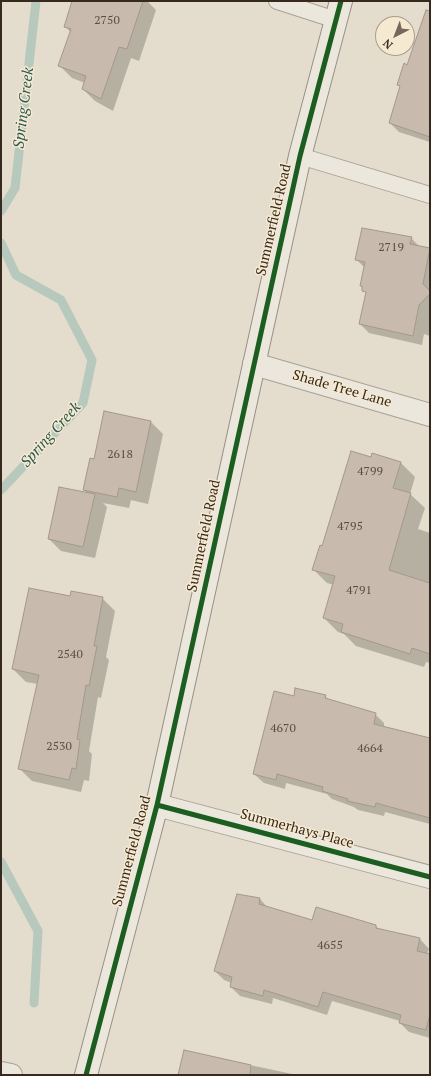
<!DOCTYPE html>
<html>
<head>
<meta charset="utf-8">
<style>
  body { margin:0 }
  #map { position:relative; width:431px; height:1076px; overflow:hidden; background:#e4dccc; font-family:"PT Serif",serif }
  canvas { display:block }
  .frame { position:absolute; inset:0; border:2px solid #37291d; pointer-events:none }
  .north { position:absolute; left:375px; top:16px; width:40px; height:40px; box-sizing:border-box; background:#f5ead1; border:1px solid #a99d89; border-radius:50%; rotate:222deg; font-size:11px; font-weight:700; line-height:16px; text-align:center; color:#37291d }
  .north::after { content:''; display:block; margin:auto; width:14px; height:18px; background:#74685a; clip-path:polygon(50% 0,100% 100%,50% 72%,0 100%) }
</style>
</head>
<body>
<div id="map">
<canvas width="431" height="1076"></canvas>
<div class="frame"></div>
<div class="north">N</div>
</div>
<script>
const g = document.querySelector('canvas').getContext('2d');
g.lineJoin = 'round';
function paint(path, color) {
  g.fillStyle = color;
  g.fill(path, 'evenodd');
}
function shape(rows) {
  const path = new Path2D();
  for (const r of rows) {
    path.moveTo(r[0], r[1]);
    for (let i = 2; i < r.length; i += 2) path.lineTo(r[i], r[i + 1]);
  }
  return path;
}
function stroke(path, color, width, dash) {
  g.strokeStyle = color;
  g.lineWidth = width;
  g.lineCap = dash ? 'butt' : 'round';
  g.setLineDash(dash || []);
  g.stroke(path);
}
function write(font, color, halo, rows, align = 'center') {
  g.font = font + ' "PT Serif",serif';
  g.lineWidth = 3;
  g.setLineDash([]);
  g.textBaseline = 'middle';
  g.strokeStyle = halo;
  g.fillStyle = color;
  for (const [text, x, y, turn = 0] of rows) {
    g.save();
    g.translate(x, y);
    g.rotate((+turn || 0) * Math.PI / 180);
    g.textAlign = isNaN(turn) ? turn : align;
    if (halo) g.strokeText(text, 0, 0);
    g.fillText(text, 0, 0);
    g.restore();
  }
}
const shadow = shape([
  [73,1,147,1,156,10,139,61,131,58,113,111,95,101,83,89,85,83,72,78,60,66,71,33,65,26],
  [430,38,430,142,399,132,390,123,401,87,399,85,408,66],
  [411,238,420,247,430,249,430,336,424,334,422,345,369,333,360,324,367,294,361,286,365,268,356,259],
  [151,422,163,434,148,504,131,500,129,508,103,503,107,507,95,558,61,551,49,539,88,494,84,490,95,460],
  [373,454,401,463,415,477,410,494,425,508,418,529,430,533,430,663,426,662,424,667,356,646,344,634,338,632,324,618,334,585,327,583,313,569,323,547],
  [71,597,102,598,115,611,106,657,109,660,101,698,98,697,89,751,92,754,89,781,84,780,81,792,32,781,19,768,38,684,26,682,13,669],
  [325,696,330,701,375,714,384,723,384,727,430,754,430,824,385,812,384,816,358,810,354,807,332,799,327,794,286,783,285,789,264,783,254,774,294,697],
  [260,899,268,908,313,921,376,926,379,930,420,939,429,949,427,954,430,955,430,1038,409,1032,400,1023,400,1021,332,1001,327,1015,273,998,272,1004,240,996,231,987,232,983,224,980,215,971],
  [184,1051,297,1075,179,1075]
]);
const stream = shape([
  [1,211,15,188,36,1],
  [1,243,16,275,61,300,92,360,83,403,1,490],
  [1,862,38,931,34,1003]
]);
const building = shape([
  [72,1,143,1,127,49,119,47,101,99,82,89,86,76,58,66,71,29,64,27,72,1],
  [426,10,430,11,430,137,389,123,400,86,397,85,404,63,407,65,426,10],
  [362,228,412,237,410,244,430,248,423,284,430,291,430,294,419,305,413,336,359,324,366,292,362,291,362,286,360,286,365,262,355,260,362,228],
  [104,411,151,421,136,492,119,488,117,497,83,490,90,458,94,459,104,411],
  [351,451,371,457,372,453,401,462,393,488,411,493,389,570,430,583,430,654,412,648,410,654,341,632,343,624,323,618,335,576,312,570,320,545,322,546,351,451],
  [59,487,95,494,83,547,48,539,59,487],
  [29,588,70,596,71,591,103,597,94,646,97,646,89,686,86,685,77,739,80,740,76,769,72,768,69,780,18,769,39,675,12,669,29,588],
  [295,688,326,695,325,698,376,713,374,724,430,738,430,818,376,803,375,807,347,801,348,799,322,791,323,787,277,774,276,780,253,774,274,691,294,696,295,688],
  [237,894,260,898,259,904,312,920,316,907,376,925,376,928,420,938,417,951,430,954,430,1014,426,1030,399,1023,401,1015,323,992,318,1007,264,990,263,996,230,987,232,977,214,971,237,894],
  [184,1050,251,1065,250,1075,178,1075,184,1050]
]);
const lane = shape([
  [277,1,336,20],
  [300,156,430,195]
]);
const street = shape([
  [254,364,430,415],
  [157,805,430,877],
  [1,1073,11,1075]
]);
const secondary = shape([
  [86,1075,157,805,300,156,341,1]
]);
const cycleway = shape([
  [157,805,430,877],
  [86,1075,157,805,300,156,341,1]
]);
const numberNames = [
  ["2750",107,21],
  ["2719",391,248],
  ["2618",120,455],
  ["4799",370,472],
  ["4795",350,527],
  ["4791",359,591],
  ["2540",70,655],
  ["4670",283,729],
  ["2530",59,747],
  ["4664",370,749],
  ["4655",330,946]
];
const streetNames = [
  ["Summerfield Road",274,220,-77],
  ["Shade Tree Lane",342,389,16],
  ["Summerfield Road",204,536,-78],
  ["Summerhays Place",297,829,15],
  ["Summerfield Road",132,851,-75]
];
const waterNames = [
  ["Spring Creek",24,108,-83],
  ["Spring Creek",51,435,-48]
];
paint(shadow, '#0003');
stroke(stream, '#b7c8bd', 9);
paint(building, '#c8baac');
stroke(building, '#a4978b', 1);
stroke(lane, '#a9a195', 18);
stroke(street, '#a9a195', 24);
stroke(secondary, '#989085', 24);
stroke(lane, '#ece7dd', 16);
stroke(street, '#ece7dd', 22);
stroke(secondary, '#ece7dd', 22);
stroke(cycleway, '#1b5e20', 5);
write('12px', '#5b4d41', null, numberNames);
write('14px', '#37291d', '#f5ead1', streetNames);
write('italic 15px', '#2c5753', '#f5ead1', waterNames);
</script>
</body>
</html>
